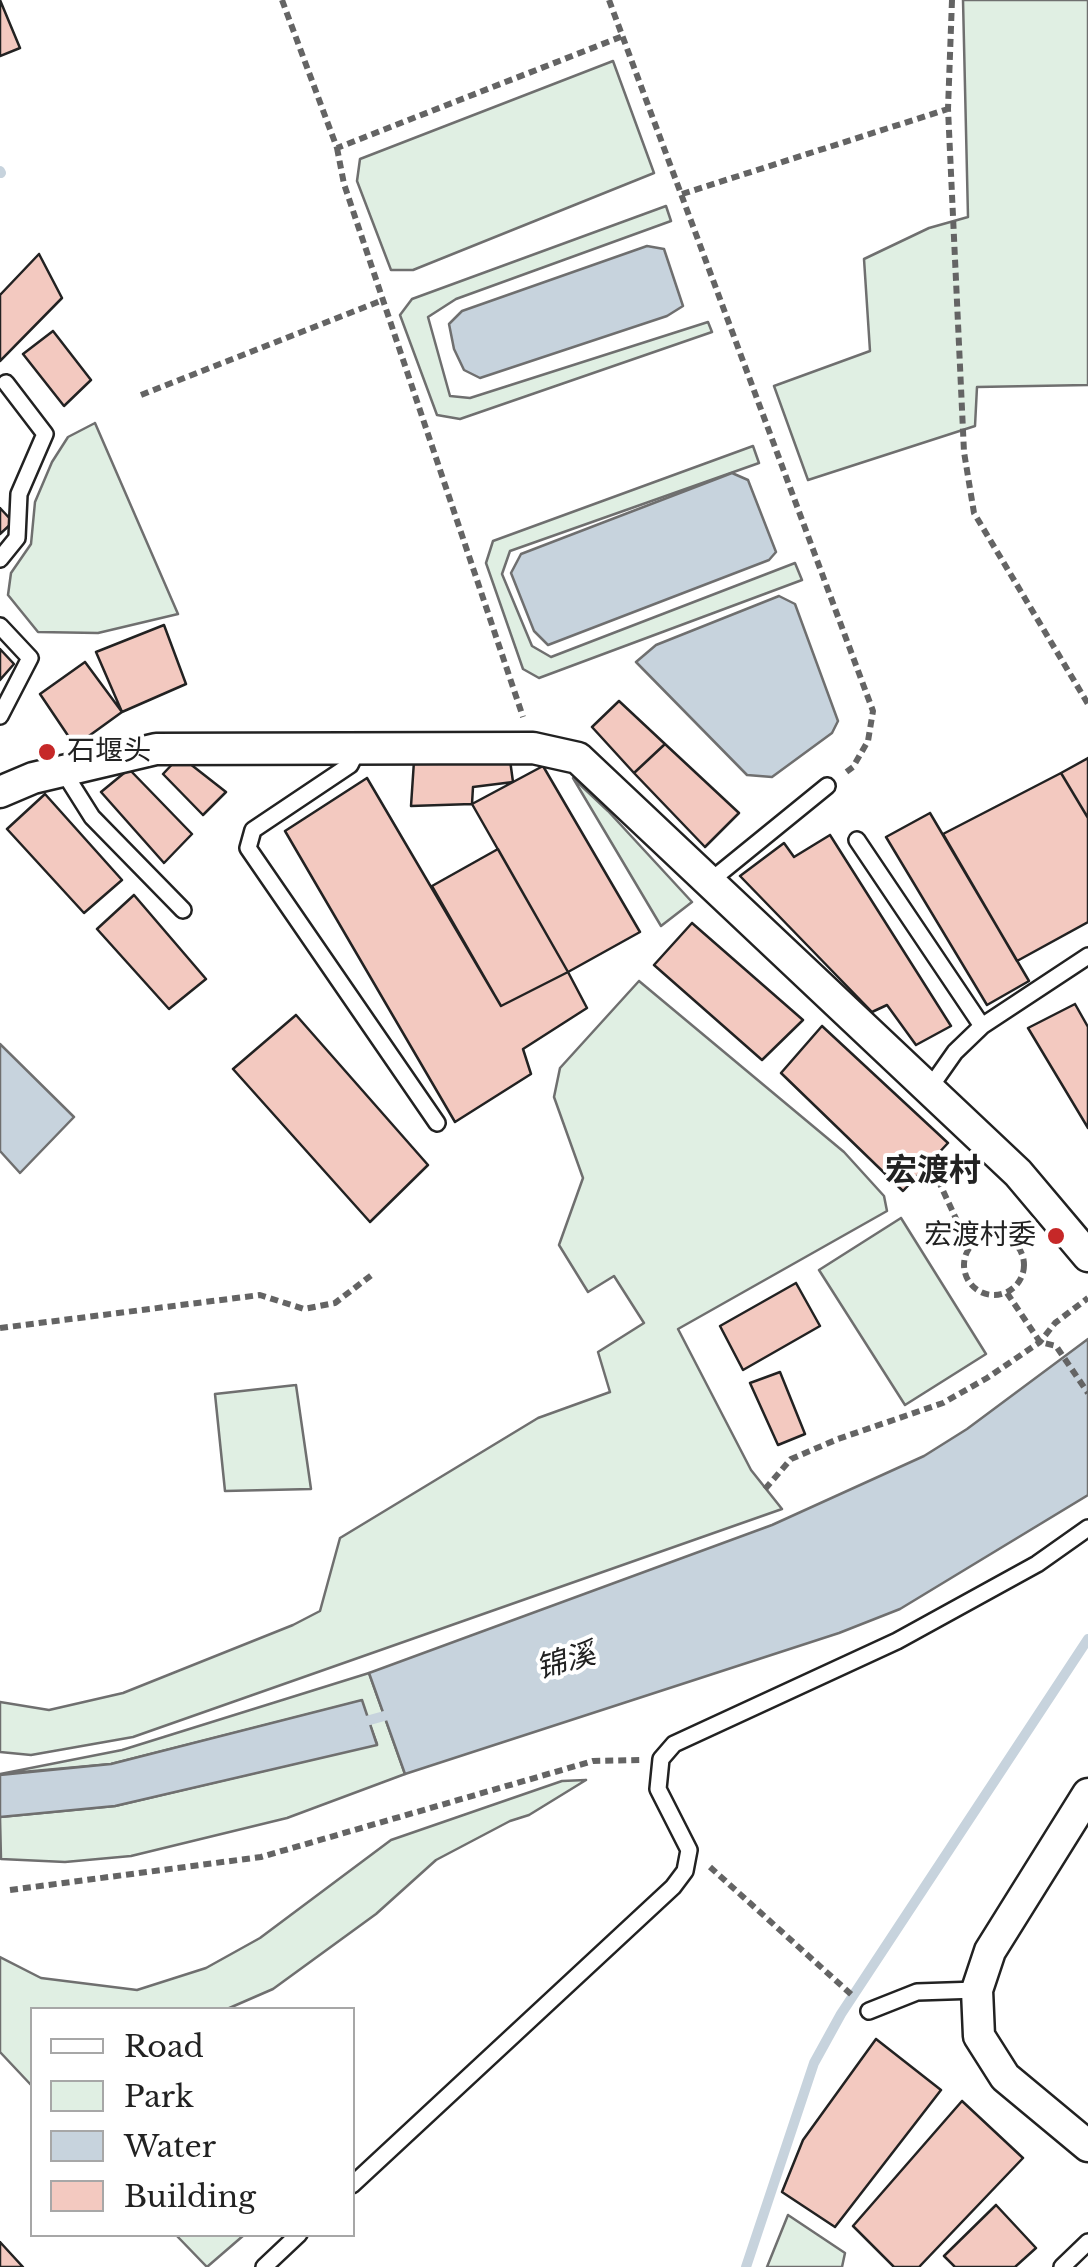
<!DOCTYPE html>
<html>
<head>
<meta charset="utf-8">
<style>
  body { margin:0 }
  #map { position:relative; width:1088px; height:2267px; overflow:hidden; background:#fff; font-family:"Libre Baskerville",serif }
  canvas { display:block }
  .legend { position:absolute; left:30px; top:2007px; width:325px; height:230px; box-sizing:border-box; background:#fff; border:2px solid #a7a7a7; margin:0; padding:12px 18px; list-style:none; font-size:30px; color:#222 }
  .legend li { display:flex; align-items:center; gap:20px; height:50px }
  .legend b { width:50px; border:2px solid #a7a7a7 }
</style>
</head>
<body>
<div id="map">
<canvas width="1088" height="2267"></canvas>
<ul class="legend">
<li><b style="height:12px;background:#fff"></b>Road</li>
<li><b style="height:28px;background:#e0efe3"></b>Park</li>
<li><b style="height:28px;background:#c7d3dd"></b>Water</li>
<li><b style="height:28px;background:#f3c9c0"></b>Building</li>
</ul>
</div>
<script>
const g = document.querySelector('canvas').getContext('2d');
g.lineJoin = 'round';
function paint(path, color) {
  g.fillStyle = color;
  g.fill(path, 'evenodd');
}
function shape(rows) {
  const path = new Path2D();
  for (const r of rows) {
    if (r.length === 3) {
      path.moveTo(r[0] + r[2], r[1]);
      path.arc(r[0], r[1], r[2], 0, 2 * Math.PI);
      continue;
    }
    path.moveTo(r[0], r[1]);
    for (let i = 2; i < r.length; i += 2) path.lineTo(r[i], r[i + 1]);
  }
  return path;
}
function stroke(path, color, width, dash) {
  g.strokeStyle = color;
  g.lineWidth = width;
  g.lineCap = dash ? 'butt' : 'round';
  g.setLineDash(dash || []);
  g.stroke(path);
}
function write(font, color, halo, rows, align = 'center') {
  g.font = font + ' "Libre Baskerville","Noto Sans SC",serif';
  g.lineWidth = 8;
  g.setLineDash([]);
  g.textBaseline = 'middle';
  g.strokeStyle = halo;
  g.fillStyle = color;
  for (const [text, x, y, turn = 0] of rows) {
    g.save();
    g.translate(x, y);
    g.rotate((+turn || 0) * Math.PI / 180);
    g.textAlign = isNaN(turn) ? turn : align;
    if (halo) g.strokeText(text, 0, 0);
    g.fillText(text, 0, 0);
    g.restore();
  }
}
const green = shape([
  [963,0,1088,0,1088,385,977,387,975,426,808,480,774,386,870,351,864,259,929,228,968,217,963,0],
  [613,61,654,173,413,270,391,270,357,181,360,159,613,61],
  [666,206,671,221,456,299,428,317,450,396,470,398,708,322,712,332,460,419,437,415,400,315,412,299,666,206],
  [95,423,178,614,98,633,38,632,8,595,11,573,31,544,35,502,52,462,68,437,95,423],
  [753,446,759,463,510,551,502,574,532,646,551,657,795,563,802,580,539,678,523,669,486,563,493,541,753,446],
  [573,778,608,811,692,902,661,926,573,778],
  [639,981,844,1152,884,1196,887,1211,678,1329,751,1470,782,1509,133,1737,31,1755,0,1752,0,1702,49,1710,123,1693,293,1625,320,1611,340,1538,538,1418,610,1392,598,1352,644,1323,614,1276,588,1292,559,1245,583,1178,554,1097,560,1068,639,981],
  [901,1218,986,1354,905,1405,819,1270,901,1218],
  [296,1385,311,1489,225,1491,215,1394,296,1385],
  [369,1673,405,1774,287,1818,131,1856,65,1862,1,1859,0,1817,115,1806,377,1744,361,1701,111,1764,0,1774,122,1750,369,1673],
  [586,1780,529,1815,510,1821,436,1860,376,1914,273,1989,227,2009,32,2010,32,2086,0,2052,0,1957,41,1978,137,1990,206,1968,260,1938,391,1840,562,1781,586,1780],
  [788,2215,845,2253,842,2267,767,2267,788,2215],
  [176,2235,244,2235,207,2267,176,2235]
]);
const water = shape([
  [647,246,664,249,683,306,667,316,480,378,464,370,454,349,449,324,462,311,647,246],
  [732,473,748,480,776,552,769,560,548,645,534,631,511,573,521,554,732,473],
  [779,596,795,604,838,721,832,733,772,777,747,775,636,662,656,645,779,596],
  [0,1044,74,1117,20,1173,0,1151,0,1044],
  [1088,1339,1088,1495,900,1609,839,1633,405,1774,369,1673,772,1525,924,1456,967,1429,1088,1339],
  [362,1700,377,1745,115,1806,0,1817,0,1775,111,1764,362,1700]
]);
const stream = shape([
  [0,171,1,173],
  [359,1723,395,1713],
  [746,2267,814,2063,841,2014,1088,1639]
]);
const building = shape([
  [0,0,20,48,0,56,0,0],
  [39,254,62,298,0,361,0,295,39,254],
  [53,331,91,380,64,406,23,354,53,331],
  [0,508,13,522,0,534,0,508],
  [164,625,186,684,122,712,96,652,164,625],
  [0,649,14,664,0,680,0,649],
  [85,662,122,712,75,746,40,694,85,662],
  [619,701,665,744,634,773,592,727,619,701],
  [665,744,739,813,705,847,634,773,665,744],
  [180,756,226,792,203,815,163,774,180,756],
  [1088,758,1088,818,1061,773,1088,758],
  [510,760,513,782,473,787,472,804,411,806,414,761,510,760],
  [543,766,640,932,568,972,472,804,543,766],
  [129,769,192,834,164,863,101,792,129,769],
  [1061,773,1088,818,1088,922,1017,961,943,834,1061,773],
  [367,778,501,1006,568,972,587,1008,523,1049,531,1074,455,1122,285,831,367,778],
  [45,794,122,880,84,913,7,829,45,794],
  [930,813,1029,981,987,1005,886,837,930,813],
  [830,835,951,1026,916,1045,887,1005,872,1012,740,876,784,843,794,857,830,835],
  [498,849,568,972,501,1006,432,886,498,849],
  [134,895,206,979,169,1009,97,929,134,895],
  [692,923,803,1020,762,1060,654,965,692,923],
  [1075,1004,1088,1027,1088,1128,1028,1028,1075,1004],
  [296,1015,428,1165,370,1222,233,1069,296,1015],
  [822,1026,948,1143,903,1191,781,1073,822,1026],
  [796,1283,820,1326,743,1370,720,1326,796,1283],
  [780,1372,805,1434,778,1445,750,1383,780,1372],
  [876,2039,941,2090,835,2227,782,2192,803,2140,876,2039],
  [962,2101,1023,2158,919,2267,894,2267,853,2226,962,2101],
  [996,2205,1036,2248,1015,2267,955,2267,944,2256,996,2205],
  [0,2242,23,2267,0,2267,0,2242]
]);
const path = shape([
  [282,0,337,148,623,36],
  [609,0,873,711,868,741,853,767,845,773],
  [952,0,948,109,964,452,974,513,1088,704],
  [337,148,344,184,523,717],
  [682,194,948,109],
  [141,395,383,300],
  [962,1162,940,1184,969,1247],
  [994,1265,30],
  [1007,1293,1040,1342,1056,1346,1088,1393],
  [0,1328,260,1295,304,1309,335,1303,373,1274],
  [765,1489,791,1459,838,1439,943,1403,987,1378,1040,1342,1055,1323,1088,1298],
  [710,1867,853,1996],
  [10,1890,261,1857,593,1761,640,1760]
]);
const lane = shape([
  [0,559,17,538,19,494,45,434,6,383],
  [0,626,30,658,0,716],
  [358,749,350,765,253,830,248,848,437,1123],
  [63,771,92,817,183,910],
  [857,840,982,1026],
  [709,882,827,786],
  [929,1089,955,1052,982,1026,1088,956],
  [869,2011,917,1992,977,1990],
  [352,2185,673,1887,685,1871,689,1850,658,1789,661,1759,674,1744,897,1641,1037,1564,1088,1528],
  [264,2267,299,2234],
  [1062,2267,1088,2242]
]);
const street = shape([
  [0,792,33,778,156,749,533,748,578,758,1018,1173,1088,1256],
  [1088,1794,990,1951,977,1990,979,2036,1005,2077,1088,2146]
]);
const markers = [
  [47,752,10,"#c62828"],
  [1056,1236,10,"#c62828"]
];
const poiNames = [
  ["石堰头",67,752],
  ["宏渡村委",1036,1236,"right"]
];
const waterNames = [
  ["锦溪",566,1662,-16]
];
const quarterNames = [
  ["宏渡村",933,1172]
];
paint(green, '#e0efe3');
stroke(green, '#6f6f6f', 2.5);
paint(water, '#c7d3dd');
stroke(water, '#6f6f6f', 2.5);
stroke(stream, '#c7d3dd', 10);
paint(building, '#f3c9c0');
stroke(building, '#222', 2.5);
stroke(lane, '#222', 20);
stroke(street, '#222', 35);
stroke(path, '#646464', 6, [8, 5]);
stroke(lane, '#fff', 15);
stroke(street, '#fff', 30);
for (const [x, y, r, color] of markers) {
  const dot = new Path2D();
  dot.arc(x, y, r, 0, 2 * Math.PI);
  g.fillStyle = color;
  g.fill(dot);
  stroke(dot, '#fff', 4);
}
write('28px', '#222', '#fff', poiNames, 'left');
write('italic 30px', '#222', '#fff', waterNames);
write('bold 32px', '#222', '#fff', quarterNames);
</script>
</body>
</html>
